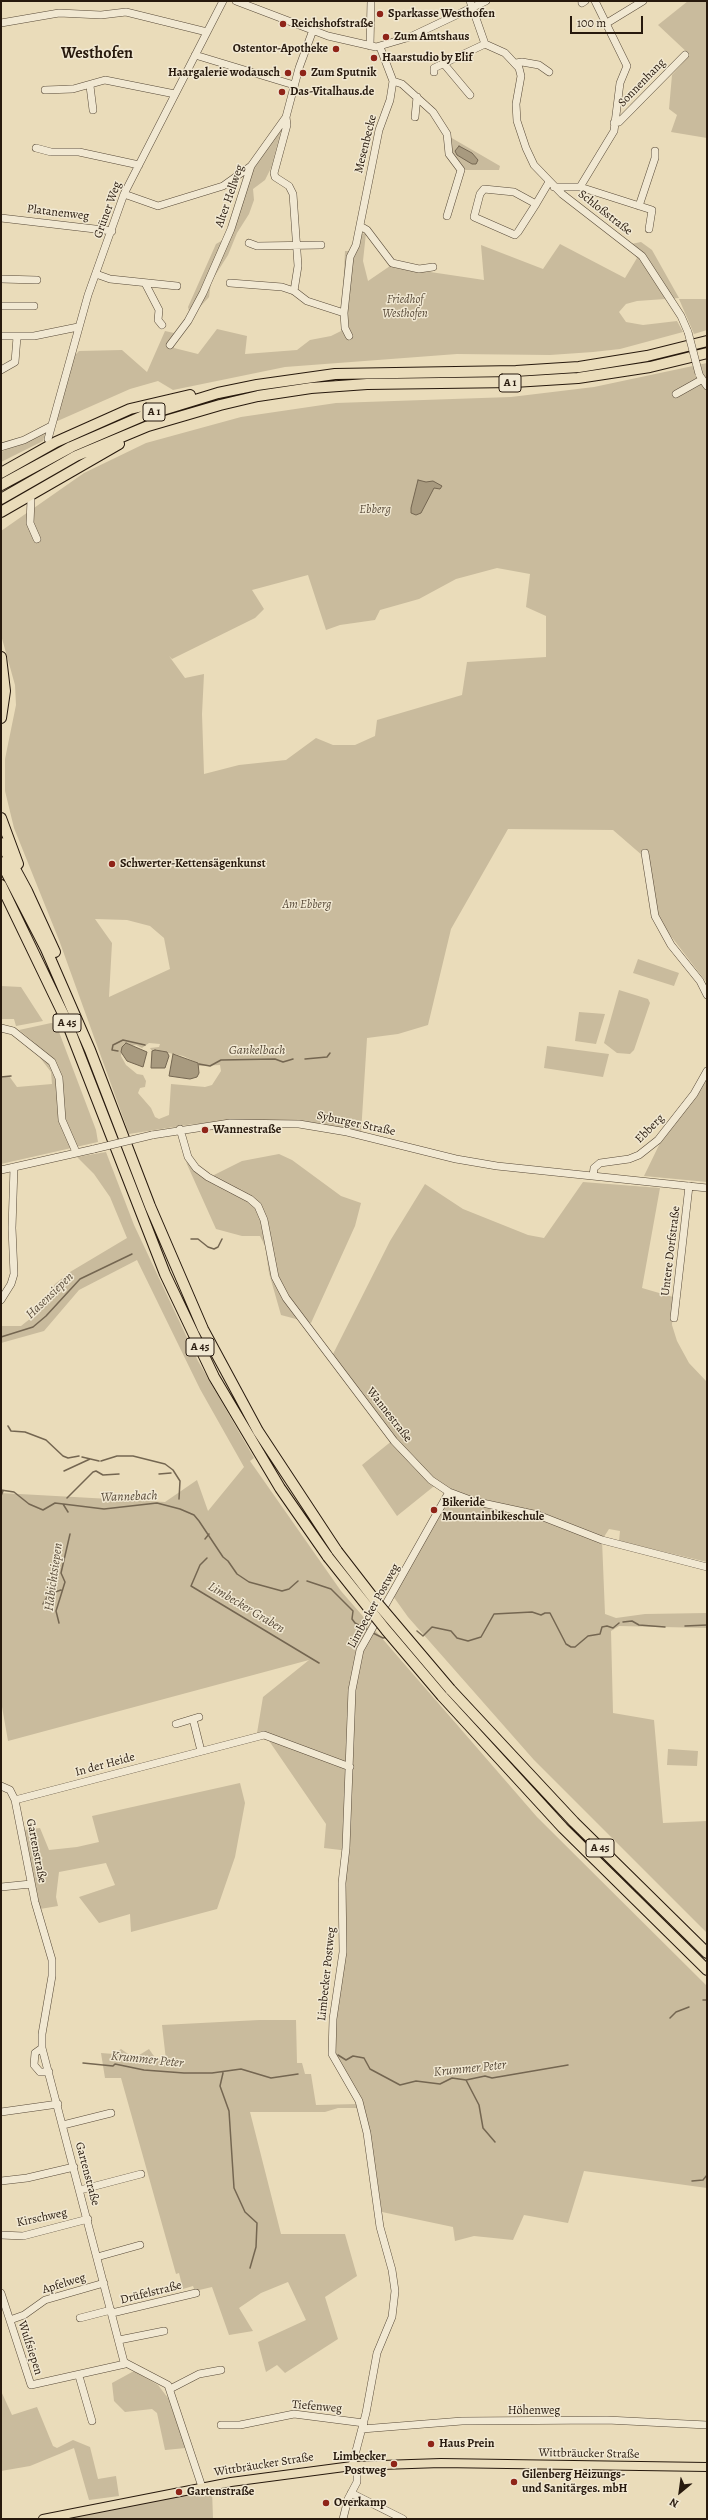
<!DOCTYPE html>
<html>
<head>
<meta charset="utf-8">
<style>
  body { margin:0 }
  #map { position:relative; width:708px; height:2520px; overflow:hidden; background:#eadcba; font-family:Alegreya,serif }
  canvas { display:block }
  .frame { position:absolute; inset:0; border:2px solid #27190d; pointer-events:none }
  .north { position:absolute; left:660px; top:2472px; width:40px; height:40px; -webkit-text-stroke:3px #f1e8d2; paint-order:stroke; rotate:209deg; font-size:11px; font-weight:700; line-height:16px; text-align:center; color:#27190d }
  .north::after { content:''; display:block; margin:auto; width:14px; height:18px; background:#27190d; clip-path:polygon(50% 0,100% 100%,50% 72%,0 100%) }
  .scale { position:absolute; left:570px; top:16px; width:73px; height:18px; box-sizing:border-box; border:2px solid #27190d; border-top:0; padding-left:5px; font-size:12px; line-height:14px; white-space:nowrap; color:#27190d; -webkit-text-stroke:3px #f1e8d2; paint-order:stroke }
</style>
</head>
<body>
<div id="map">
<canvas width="708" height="2520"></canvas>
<div class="frame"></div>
<div class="north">N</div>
<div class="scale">100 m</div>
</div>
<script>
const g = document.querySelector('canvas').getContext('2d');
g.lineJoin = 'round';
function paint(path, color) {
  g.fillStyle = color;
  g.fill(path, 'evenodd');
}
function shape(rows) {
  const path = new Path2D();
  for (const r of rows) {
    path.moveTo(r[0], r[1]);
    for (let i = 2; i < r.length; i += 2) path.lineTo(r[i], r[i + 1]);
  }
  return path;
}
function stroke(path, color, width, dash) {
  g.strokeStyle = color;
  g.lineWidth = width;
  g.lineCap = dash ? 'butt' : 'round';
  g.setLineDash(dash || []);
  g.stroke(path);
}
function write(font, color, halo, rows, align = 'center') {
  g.font = font + ' Alegreya,serif';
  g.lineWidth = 3;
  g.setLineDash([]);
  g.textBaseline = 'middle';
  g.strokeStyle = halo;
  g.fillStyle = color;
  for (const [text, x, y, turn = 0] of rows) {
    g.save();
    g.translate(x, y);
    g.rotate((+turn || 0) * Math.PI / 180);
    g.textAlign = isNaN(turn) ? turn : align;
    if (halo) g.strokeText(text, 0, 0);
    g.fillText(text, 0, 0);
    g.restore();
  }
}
const green = shape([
  [688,1,707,1,707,138,671,132,677,115,669,109,672,75,690,55,658,25],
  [282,127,271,168,265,180,253,189,254,200,249,214,237,233,228,255,211,282,209,297,200,307,189,311,188,307,216,244,230,236,251,171],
  [450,137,500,166,499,170,464,170,452,153],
  [366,233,363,261,368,281,390,266,484,280,481,245,543,269,560,244,625,278,637,258,626,245,641,242,652,250,679,298,637,301,626,304,619,312,626,322,643,325,677,321,683,332,620,349,593,352,550,355,457,354,285,367,173,390,158,381,130,389,53,423,73,357,79,351,122,350,147,372,165,331,174,333,174,348,198,354,217,329,247,336,245,354,297,350,310,340,331,336,341,331,345,251,355,251,362,234],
  [679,299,707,299,707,330,694,334],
  [707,363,707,983,667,931,654,906,643,856,613,830,508,829,451,929,428,1025,398,1034,367,1038,361,1133,251,1122,193,1124,129,1134,59,940,14,828,5,791,5,759,16,705,15,685,1,635,1,531,84,473,146,443,241,417,336,403,511,397,594,387],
  [497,568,530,574,526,607,546,616,546,657,467,662,462,695,377,720,375,736,355,745,333,745,316,738,286,760,239,765,204,774,202,714,204,674,185,678,169,656,172,659,255,618,264,609,252,590,308,575,326,630,340,625,375,620,380,610,419,599,456,579],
  [95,919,127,920,150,926,164,938,170,969,109,997,112,943],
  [149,1043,160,1044,159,1047,150,1048,152,1051,155,1050,183,1056,198,1063,199,1066,220,1065,221,1071,212,1085,205,1087,171,1084,169,1115,159,1119,155,1117,151,1108,138,1093,140,1088,145,1087,146,1081,143,1075,137,1074,126,1065,121,1056,122,1047,136,1045,142,1048],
  [46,431,43,441,1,462,1,452],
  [638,959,679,973,674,986,633,973],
  [1,986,21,987,43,1021,16,1026,14,1019,1,1019],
  [619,990,648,999,650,1003,634,1050,630,1054,617,1053,604,1043],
  [579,1012,605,1014,596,1044,575,1041],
  [51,1023,56,1024,96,1130,98,1142,1,1164,1,1078,9,1076,17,1087,52,1084,51,1072,31,1046,35,1043,19,1030],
  [547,1046,609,1054,603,1077,544,1068],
  [707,1074,707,1182,644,1176,660,1143,695,1097],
  [106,1152,134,1225,198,1361,254,1458,250,1461,341,1591,537,1817,707,1986,707,2188,584,2171,568,2223,524,2215,513,2240,474,2236,455,2241,453,2227,382,2212,369,2127,360,2100,333,2053,334,2020,346,1953,344,1883,349,1851,324,1848,326,1824,263,1732,257,1733,263,1697,309,1660,8,1741,1,1701,1,1493,165,1502,197,1480,208,1511,244,1467,200,1389,137,1260,79,1290,44,1331,1,1343,1,1326,21,1326,36,1314,55,1284,70,1272,127,1238,110,1197,94,1174,77,1157],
  [279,1154,292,1160,341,1196,361,1203,355,1226,311,1323,281,1315,269,1273,265,1246,260,1236,242,1236,216,1229,186,1162,212,1181,214,1175,242,1161],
  [583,1182,660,1188,642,1288,673,1297,672,1325,677,1341,689,1363,707,1382,707,1562,619,1541,620,1531,609,1529,602,1540,605,1614,616,1618,645,1614,707,1613,707,1628,619,1626,611,1631,613,1713,654,1720,663,1823,707,1821,707,1933,534,1760,408,1617,393,1596,449,1492,440,1486,433,1487,397,1516,362,1465,393,1440,330,1360,390,1241,425,1184,463,1209,528,1235,544,1238],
  [668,1749,698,1751,697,1766,667,1765],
  [240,1783,245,1803,235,1857,217,1909,131,1932,130,1914,99,1923,79,1897,115,1885,106,1863,59,1872,56,1897,58,1906,40,1909,24,1830,40,1828,49,1850,77,1847,99,1842,92,1816],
  [259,2020,296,2020,297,2063,302,2063,305,2074,311,2074,316,2105,358,2104,358,2108,338,2108,325,2112,250,2112,281,2234,345,2234,357,2276,325,2297,338,2339,285,2373,277,2365,266,2372,258,2342,306,2320,288,2282,261,2293,239,2308,253,2331,229,2335,212,2287,195,2291,193,2286,183,2289,179,2273,176,2274,121,2078,105,2078,101,2053,114,2054,121,2049,131,2056,136,2057,149,2049,156,2059,166,2060,162,2025],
  [134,2371,158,2385,168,2398,186,2448,165,2450,157,2413,152,2409,125,2412,114,2401,112,2383],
  [1,2391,12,2415,37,2407,53,2446,57,2448,73,2440,90,2447,98,2479,116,2476,119,2496,89,2500,74,2448,30,2466,1,2471],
  [212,2489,213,2519,60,2519]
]);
const water = shape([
  [459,146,472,153,478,160,476,164,472,164,457,155,455,151,459,146],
  [418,480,426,482,433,481,442,486,440,489,434,488,421,513,416,515,411,513,411,508,418,480],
  [126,1043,147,1052,143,1067,127,1061,121,1052,122,1047,126,1043],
  [155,1050,167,1052,169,1056,165,1068,151,1068,152,1051,155,1050],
  [173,1054,198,1063,199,1073,197,1077,190,1079,169,1076,173,1054]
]);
const stream = shape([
  [118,1051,112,1050,113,1045,123,1040,145,1045],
  [305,1059,327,1057,330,1053],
  [199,1064,210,1066,221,1060,275,1059,283,1062,293,1059],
  [1,1077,11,1076],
  [191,1239,198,1239,208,1247,214,1249,218,1247,222,1239],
  [1,1337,33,1327,46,1316,80,1279,132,1254],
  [8,1426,11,1431,25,1432,46,1440,63,1456,68,1458,79,1456],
  [82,1457,99,1461],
  [101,1461,117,1456,133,1456,165,1464,173,1470,180,1481,179,1499],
  [64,1471,90,1459],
  [159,1474,171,1473],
  [1,1490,14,1492,29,1504,43,1510,55,1503,104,1509,157,1503,180,1509,194,1515,199,1521,223,1557,228,1561,237,1574,249,1582,282,1591,289,1589,298,1581],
  [1,1496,3,1491],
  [67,1498,93,1472,96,1471,103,1475,119,1474],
  [63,1504,68,1512],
  [205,1539,209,1534],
  [207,1558,200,1565,191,1586,319,1663],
  [307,1581,331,1589,353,1611,352,1619,355,1623,368,1630],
  [43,1604,49,1594,61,1590],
  [623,1622,632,1621,639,1625,665,1627],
  [59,1623,56,1611,65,1582,61,1573,70,1534],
  [685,1626,707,1625],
  [417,1631,423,1636,432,1627,451,1631,457,1638,468,1641,481,1637,494,1614,532,1612,541,1615,545,1613,550,1613,566,1644,571,1647,575,1647,588,1636,600,1634,602,1627,607,1626,613,1628,619,1623],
  [373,1633,383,1638,388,1637],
  [703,2000,707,2000],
  [670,2018,676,2012,689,2007],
  [338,2055,346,2060,353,2056,364,2058,370,2069,400,2085,416,2081,440,2084,452,2078,466,2080,485,2076,492,2078,568,2065],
  [83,2063,113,2066,115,2064,144,2070,184,2073,212,2073,241,2069,271,2078,298,2074],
  [223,2073,220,2086,229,2111,234,2188,245,2212,257,2223,256,2247,250,2268],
  [466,2080,479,2105,483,2128,495,2142],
  [692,2181,703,2180,707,2175]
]);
const minorTunnel = shape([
  [32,496,46,446]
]);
const minor = shape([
  [236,1,328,36,376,47,410,37,486,1],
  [470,1,485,44,505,53,519,68,521,76,516,104,517,121,526,148,534,165,562,194,642,256,681,316,688,332],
  [582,3,585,1],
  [1,23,59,13,101,15,126,12,207,32],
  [607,23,643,1],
  [370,46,371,1],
  [195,55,294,85],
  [516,63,522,62,539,65,549,72],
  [444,64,470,95],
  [434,72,434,68,485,44],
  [393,81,402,84,433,112,447,134,449,154,461,170,447,216],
  [90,86,93,110],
  [45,90,73,89,105,80,175,94],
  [286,117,287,125,274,173,275,177,289,186,293,194,298,266,294,291],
  [415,117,417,97],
  [614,123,619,122,685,55],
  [36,148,51,152,79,152,139,165],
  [554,187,580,187,652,210,649,229],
  [580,187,614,131,620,83,627,66,595,1],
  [124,194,158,206,223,186,251,166],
  [536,204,514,192,484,189,480,194,474,217,515,235,518,232,536,204,549,182],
  [639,206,655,158,655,151],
  [1,218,112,231],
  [360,226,367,230,392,263,419,269,433,267],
  [249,243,257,246,321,245],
  [96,274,110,279,177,286],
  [1,279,37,280],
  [145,283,159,310,158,320,162,325],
  [230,283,282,287,294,291,307,301,344,313],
  [1,306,34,306],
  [1,336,34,336,78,327],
  [349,336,345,328,344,313,350,257,356,245,379,130,390,100,393,81,380,47],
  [170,345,188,321,203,293,231,229,251,166,286,117,299,68,313,30],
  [1,370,15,362,17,337],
  [700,376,707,386],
  [676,394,701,380],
  [48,439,88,295,124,194,223,1],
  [1,447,24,440,51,426],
  [31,500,30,523,37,539],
  [645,853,655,916,671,945,700,981,707,995],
  [1,1028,13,1031,52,1062,59,1078,62,1120,76,1152],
  [180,1129,188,1157,196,1168,208,1177,250,1199,258,1206,264,1220,275,1277,286,1298,394,1441,431,1480,449,1492,473,1501,538,1515,602,1540,707,1567],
  [152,1135,230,1123,299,1124,347,1132,456,1159,497,1166,707,1188],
  [1,1170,94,1149],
  [593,1176,594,1168,600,1163,629,1159,639,1155,658,1140,694,1094,707,1071],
  [1,1300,11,1284,14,1274,12,1228,14,1167],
  [674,1318,689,1186],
  [193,1719,201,1751],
  [176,1724,199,1717],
  [1,1786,10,1790,15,1800,35,1902,52,1960,52,1976,42,2034,42,2048,124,2362,168,2385,202,2487],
  [15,1800,264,1735,350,1767],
  [1,1887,31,1884],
  [42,2048,35,2053,34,2065,40,2072,49,2072],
  [1,2112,58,2104],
  [63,2125,111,2113],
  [1,2181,27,2178,74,2167],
  [80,2190,141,2174],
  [1,2235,23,2236,88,2219],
  [97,2257,140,2245],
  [1,2293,31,2385,125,2364],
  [112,2313,196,2293],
  [80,2318,111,2310],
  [10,2320,24,2315,45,2300,104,2283],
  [119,2340,164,2331],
  [79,2376,92,2421],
  [170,2389,199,2374,221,2370],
  [221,2425,240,2425,294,2414,364,2423],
  [362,2429,462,2421,607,2420,707,2425],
  [352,2466,366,2413,377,2353,392,2317,395,2291,392,2270,380,2227,367,2133,359,2101,332,2054,333,2019,343,1952,342,1883,346,1848,352,1690,360,1650,449,1492],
  [351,2493,403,2519],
  [343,2519,348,2499,357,2482,357,2466]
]);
const major = shape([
  [43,2519,231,2482,352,2466,441,2463,707,2467]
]);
const highway = shape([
  [1,473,56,442,130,409,190,395],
  [1,485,71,447,143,416,218,393,257,385,335,374,516,371,579,367,647,356,707,341],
  [1,499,76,456,148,426,220,405,258,396,311,388,367,384,514,382,578,378,650,367,707,353],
  [1,512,119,444],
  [1,657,5,691,1,718],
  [1,818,18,864],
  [1,843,27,891,55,952],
  [1,862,46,949,90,1050,150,1206,203,1329,258,1431,337,1551],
  [1,885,66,1020,165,1274,214,1377,280,1488,328,1557],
  [450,1689,574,1822,707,1953],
  [442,1696,563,1828,707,1970]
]);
const minorBridge = shape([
  [688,332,699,374],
  [94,1149,152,1135]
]);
const highwayBridge = shape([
  [337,1551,378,1604,450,1689],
  [328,1557,386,1630,442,1696]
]);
const markers = [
  [380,14,4,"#8f2418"],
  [283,24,4,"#8f2418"],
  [386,37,4,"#8f2418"],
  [336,49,4,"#8f2418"],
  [374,58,4,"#8f2418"],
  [288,73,4,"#8f2418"],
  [303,73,4,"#8f2418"],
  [282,92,4,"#8f2418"],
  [112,864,4,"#8f2418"],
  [205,1130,4,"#8f2418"],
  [434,1510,4,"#8f2418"],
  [431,2444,4,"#8f2418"],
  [394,2464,4,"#8f2418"],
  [514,2482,4,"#8f2418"],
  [179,2492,4,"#8f2418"],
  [326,2503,4,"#8f2418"]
];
const shields = [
  [510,383,22],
  [154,412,22],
  [67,1023,28],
  [200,1347,28],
  [600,1848,28]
];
const shieldNames = [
  ["A 1",510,383],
  ["A 1",154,412],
  ["A 45",67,1023],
  ["A 45",200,1347],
  ["A 45",600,1848]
];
const poiNames = [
  ["Sparkasse Westhofen",388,14],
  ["Reichshofstraße",291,24],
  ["Zum Amtshaus",394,37],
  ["Ostentor-Apotheke",328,49,"right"],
  ["Haarstudio by Elif",382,58],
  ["Haargalerie wodausch",280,73,"right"],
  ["Zum Sputnik",311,73],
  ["Das-Vitalhaus.de",290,92],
  ["Schwerter-Kettensägenkunst",120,864],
  ["Wannestraße",213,1130],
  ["Bikeride",442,1503],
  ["Mountainbikeschule",442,1517],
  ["Haus Prein",439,2444],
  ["Limbecker",386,2457,"right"],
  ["Postweg",386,2471,"right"],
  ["Gilenberg Heizungs-",522,2475],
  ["und Sanitärges. mbH",522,2489],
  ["Gartenstraße",187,2492],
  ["Overkamp",334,2503]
];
const streetNames = [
  ["Sonnenhang",642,83,-46],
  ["Mesenbecke",366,144,-76],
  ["Alter Hellweg",230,196,-71],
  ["Grüner Weg",108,210,-70],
  ["Platanenweg",58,213,7],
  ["Schloßstraße",605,213,38],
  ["Syburger Straße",356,1124,12],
  ["Ebberg",650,1129,-45],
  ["Untere Dorfstraße",671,1251,-83],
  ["Wannestraße",389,1415,52],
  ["Limbecker Postweg",374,1606,-61],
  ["In der Heide",105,1765,-15],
  ["Gartenstraße",36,1851,79],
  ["Limbecker Postweg",327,1974,-84],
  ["Gartenstraße",87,2174,75],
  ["Kirschweg",42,2218,-12],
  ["Apfelweg",64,2284,-17],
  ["Drüfelstraße",151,2293,-14],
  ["Wulfsiepen",30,2348,72],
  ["Tiefenweg",317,2407,5],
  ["Höhenweg",534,2411],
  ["Wittbräucker Straße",589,2454,1],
  ["Wittbräucker Straße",264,2465,-9]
];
const parkNames = [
  ["Friedhof",405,300],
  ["Westhofen",405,314],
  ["Ebberg",375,510],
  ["Am Ebberg",307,905]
];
const waterNames = [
  ["Gankelbach",257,1051],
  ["Hasensiepen",50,1296,-44],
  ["Wannebach",129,1497,-2],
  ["Habichtsiepen",54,1577,-82],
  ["Limbecker Graben",246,1608,31],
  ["Krummer Peter",147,2060,6],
  ["Krummer Peter",470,2069,-6]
];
const districtNames = [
  ["Westhofen",97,54]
];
paint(green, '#c9bb9d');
paint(water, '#a89a7f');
stroke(water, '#746651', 1);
stroke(stream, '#746651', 1.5);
stroke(minorTunnel, '#c3b597', 7, [7, 3.5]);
stroke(minor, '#584a38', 8);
stroke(major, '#27190d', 10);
stroke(highway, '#27190d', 12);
stroke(minor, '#f1e8d2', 7);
stroke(major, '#eadcba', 8);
stroke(highway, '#eadcba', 10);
stroke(minorBridge, '#584a38', 8, []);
stroke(highwayBridge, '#27190d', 12, []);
stroke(minorBridge, '#f1e8d2', 7);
stroke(highwayBridge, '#eadcba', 10);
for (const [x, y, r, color] of markers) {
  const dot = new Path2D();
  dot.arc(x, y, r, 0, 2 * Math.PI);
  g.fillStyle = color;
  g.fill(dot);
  stroke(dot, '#f1e8d2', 1.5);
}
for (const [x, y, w] of shields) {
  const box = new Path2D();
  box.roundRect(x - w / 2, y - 9, w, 18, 3);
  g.fillStyle = '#f1e8d2';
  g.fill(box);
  stroke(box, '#27190d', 1);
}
write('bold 11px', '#27190d', null, shieldNames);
write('bold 12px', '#27190d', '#f1e8d2', poiNames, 'left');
write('12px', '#27190d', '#f1e8d2', streetNames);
write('italic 12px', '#584a38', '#f1e8d2', parkNames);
write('italic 13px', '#5b4d3b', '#f1e8d2', waterNames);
write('bold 16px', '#27190d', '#f1e8d2', districtNames);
</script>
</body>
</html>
